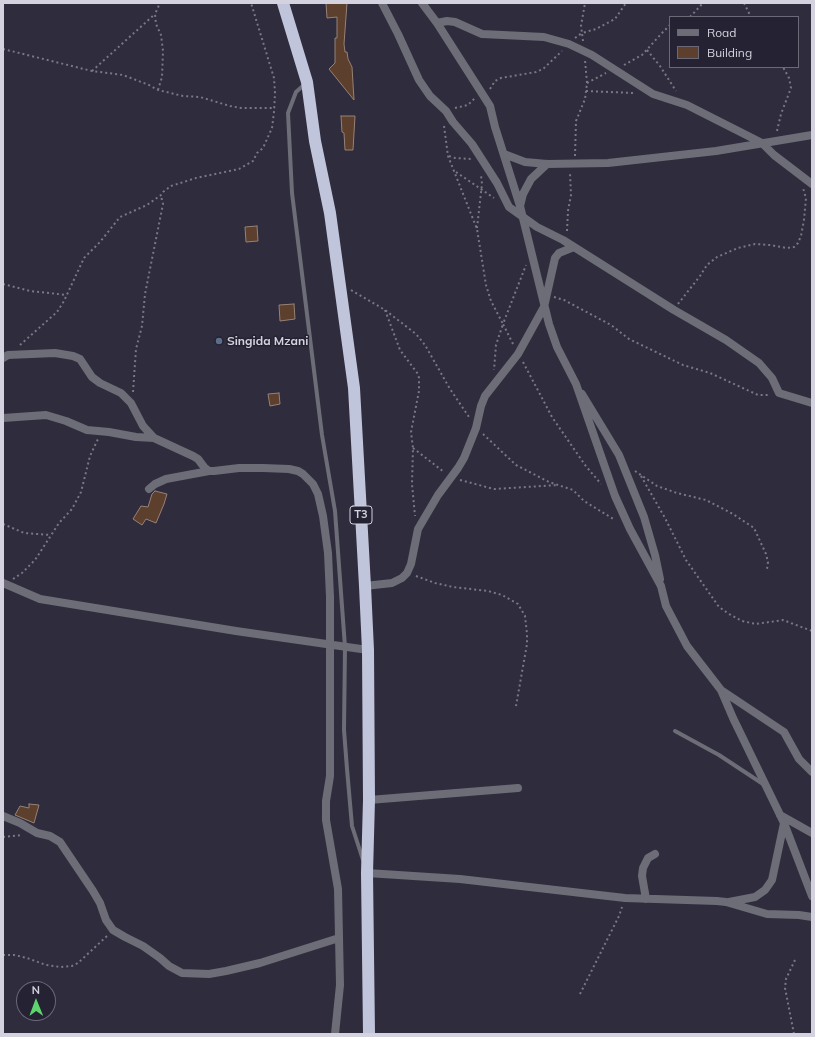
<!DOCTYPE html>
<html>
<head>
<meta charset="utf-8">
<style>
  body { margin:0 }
  #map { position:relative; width:815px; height:1037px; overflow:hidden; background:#2f2c3d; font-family:Mulish,sans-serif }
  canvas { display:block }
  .frame { position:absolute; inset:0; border:4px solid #d4d2de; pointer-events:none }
  .legend { position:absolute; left:669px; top:16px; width:130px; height:52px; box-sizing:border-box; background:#252233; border:1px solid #6b6877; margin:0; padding:5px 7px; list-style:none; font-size:12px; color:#d4d2de }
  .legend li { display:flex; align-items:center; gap:8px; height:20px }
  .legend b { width:20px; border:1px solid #6b6877 }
  .north { position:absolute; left:16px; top:981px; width:40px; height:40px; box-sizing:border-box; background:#252233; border:1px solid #6b6877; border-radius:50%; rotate:359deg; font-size:11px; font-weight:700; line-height:16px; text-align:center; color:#d4d2de }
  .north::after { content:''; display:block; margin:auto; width:14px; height:18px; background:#5dd56d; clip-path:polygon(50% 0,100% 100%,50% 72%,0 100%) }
</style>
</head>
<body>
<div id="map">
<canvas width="815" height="1037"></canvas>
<div class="frame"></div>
<ul class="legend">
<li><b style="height:5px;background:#6c6d77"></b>Road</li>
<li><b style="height:11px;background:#5c3f2d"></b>Building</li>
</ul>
<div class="north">N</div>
</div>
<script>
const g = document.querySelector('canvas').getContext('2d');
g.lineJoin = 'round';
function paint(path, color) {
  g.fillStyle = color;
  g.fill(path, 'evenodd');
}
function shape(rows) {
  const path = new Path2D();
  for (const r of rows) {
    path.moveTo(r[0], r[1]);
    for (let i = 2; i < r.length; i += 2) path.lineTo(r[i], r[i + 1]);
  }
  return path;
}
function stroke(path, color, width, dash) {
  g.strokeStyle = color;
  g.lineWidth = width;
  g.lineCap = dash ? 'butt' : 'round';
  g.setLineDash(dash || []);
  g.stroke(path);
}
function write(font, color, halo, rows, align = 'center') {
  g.font = font + ' Mulish,sans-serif';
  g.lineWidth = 3;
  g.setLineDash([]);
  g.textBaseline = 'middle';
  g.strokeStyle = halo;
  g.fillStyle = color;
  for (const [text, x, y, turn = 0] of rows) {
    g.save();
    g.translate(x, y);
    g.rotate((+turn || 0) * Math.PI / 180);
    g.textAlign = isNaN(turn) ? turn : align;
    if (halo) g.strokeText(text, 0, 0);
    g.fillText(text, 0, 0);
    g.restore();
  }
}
const building = shape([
  [326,3,347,3,344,44,345,52,347,52,348,59,352,67,354,100,329,69,335,63,335,38,337,38,337,17,327,18,326,3],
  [341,116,355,116,353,150,345,150,344,133,342,132,341,116],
  [257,226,258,241,246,242,245,227,257,226],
  [294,304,295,319,280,321,279,305,294,304],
  [279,393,280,404,270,406,268,394,279,393],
  [155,491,167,494,164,504,156,523,146,519,142,525,133,519,141,506,148,507,152,494,155,491],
  [29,804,39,805,34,823,15,815,20,806,29,808,29,804]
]);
const path = shape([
  [744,3,751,17],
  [690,17,703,3],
  [575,38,582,33,581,26,585,3],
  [583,41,582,33,596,29,615,19,626,3],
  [3,49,92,71,123,75,149,85,158,90,183,96,200,97,230,106,241,108,275,108],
  [647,50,660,66,676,91],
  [624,65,642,55,662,33,670,25],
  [92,71,155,14],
  [587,83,606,73],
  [490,89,495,81,501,78,536,72,543,69,562,51],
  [158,90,162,77,163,51,161,35,156,24,155,14,160,3],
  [586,91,633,93],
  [455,108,468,105,475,98],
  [444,126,448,156,477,229,486,285,491,301,503,324,496,345,494,370],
  [777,131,781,114,791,88,789,78,783,67],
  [449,156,455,158,472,159],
  [575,156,576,121,585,99,587,83,585,60],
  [456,172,494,198],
  [477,228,482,184,481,175],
  [567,231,568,211,571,195,570,173],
  [3,284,30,291,67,295],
  [351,290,385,310,416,334,425,345,450,389,469,417],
  [554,297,564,300,611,325,629,339,683,365,710,373,758,395,770,395],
  [678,304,700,276,707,265,717,257,738,248,755,244,770,245,787,248,794,247,798,243,801,236,804,220,806,198,803,188],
  [385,310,400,350,418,374,419,378,419,391,411,432,413,448,412,484,415,516],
  [513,344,503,324,526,265],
  [20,345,57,312,64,301,84,258,100,242,120,217,147,205,161,195,163,192,171,186,196,178,239,169,253,161,257,153,263,148,272,128,274,112,275,93,274,78,251,3],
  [523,362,552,417,585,465,601,484],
  [133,392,136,349,142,326,145,294,163,204,161,196],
  [483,434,516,465,549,482,573,490,584,501,615,520],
  [413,448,444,472],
  [635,471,657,486,677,493,706,500,733,514,754,528,766,554,768,562,767,569],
  [641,476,665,518,686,560,719,607,729,614,742,621,756,624,783,620,812,631],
  [460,480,494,489,558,485],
  [3,524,24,533,51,535],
  [416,576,435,583,453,587,488,591,502,595,518,604,525,616,527,634,527,644,516,706],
  [13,579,22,573,35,560,59,523,72,509,81,492,90,456,98,439],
  [3,837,22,835],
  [3,955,14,955,27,958,46,965,61,967,72,966,78,963,107,936],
  [580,994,619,916,622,907],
  [794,1034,785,988,786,979,795,960]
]);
const lane = shape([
  [305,84,296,92,288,113,292,193,322,435,335,511,345,647,344,730,347,769,352,826,363,860],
  [675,731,719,755,763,784]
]);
const street = shape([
  [382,3,398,34,419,80,430,96,446,111,453,122,472,144,497,183,509,207,537,227,563,240,674,310,726,340,759,363,772,378,779,393,812,403],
  [422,3,437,23,490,106,495,127,520,206,549,324,557,347,576,384,615,496,630,529,661,586,666,606,687,646,721,690,733,718,784,823,812,896],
  [437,23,447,21,455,22,482,34,544,37,569,44,592,55,653,94,687,105,762,143,774,155,812,184],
  [504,154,525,162,547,164,608,163,716,151,812,135],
  [520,206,523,194,531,179,547,164],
  [3,358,8,355,55,353,73,356,80,359,92,377,100,383,121,393,131,403,143,426,154,438],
  [582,394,619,455,644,517,655,555,660,579],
  [3,418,46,415,66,421,87,430,109,432,136,437,154,438,193,456,198,459,204,467,209,471,214,471,239,468,263,468,289,469,298,471,303,474,313,484,318,494,323,516,328,553,330,597,330,776,326,801,326,820,338,889,340,985,335,1034],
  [149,489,155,484,166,479,209,471],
  [3,583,40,599,236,631,368,650],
  [365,586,392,583,402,578,407,573,411,564,418,529,438,495,458,468,464,458,476,428,481,406,485,396,518,354,544,307,555,258,559,253,574,247],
  [721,690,784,732,799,759,812,772],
  [369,800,518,788],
  [780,815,812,833],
  [3,816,20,823,37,833,50,836,60,842,93,891,100,903,106,920,113,930,125,937,143,946,160,958,169,966,182,973,209,974,226,971,260,963,339,938],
  [367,873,460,879,625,898,717,901,726,902,767,914,799,915,812,917],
  [646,899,642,876,643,868,648,858,655,854],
  [729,902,755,897,765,890,772,880,784,823]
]);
const highway = shape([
  [283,3,307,82,315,141,330,213,354,388,365,586,368,650,369,800,367,873,369,1034]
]);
const markers = [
  [219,341,4,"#5c6f8a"]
];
const shields = [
  [361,515,22]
];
const shieldNames = [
  ["T3",361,515]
];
const poiNames = [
  ["Singida Mzani",227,341]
];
paint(building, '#5c3f2d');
stroke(building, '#978275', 1);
stroke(path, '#7a7786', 2, [2, 3]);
stroke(lane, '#6c6d77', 4);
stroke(street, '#6c6d77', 8);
stroke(highway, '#c0c5db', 12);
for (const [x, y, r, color] of markers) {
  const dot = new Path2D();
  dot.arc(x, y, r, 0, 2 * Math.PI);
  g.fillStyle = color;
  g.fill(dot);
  stroke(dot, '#252233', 1.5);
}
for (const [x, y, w] of shields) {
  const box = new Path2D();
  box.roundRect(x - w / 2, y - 9, w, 18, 3);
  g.fillStyle = '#252233';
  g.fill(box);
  stroke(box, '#d4d2de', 1);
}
write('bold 11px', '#d4d2de', null, shieldNames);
write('bold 12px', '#d4d2de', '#252233', poiNames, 'left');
</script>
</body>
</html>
